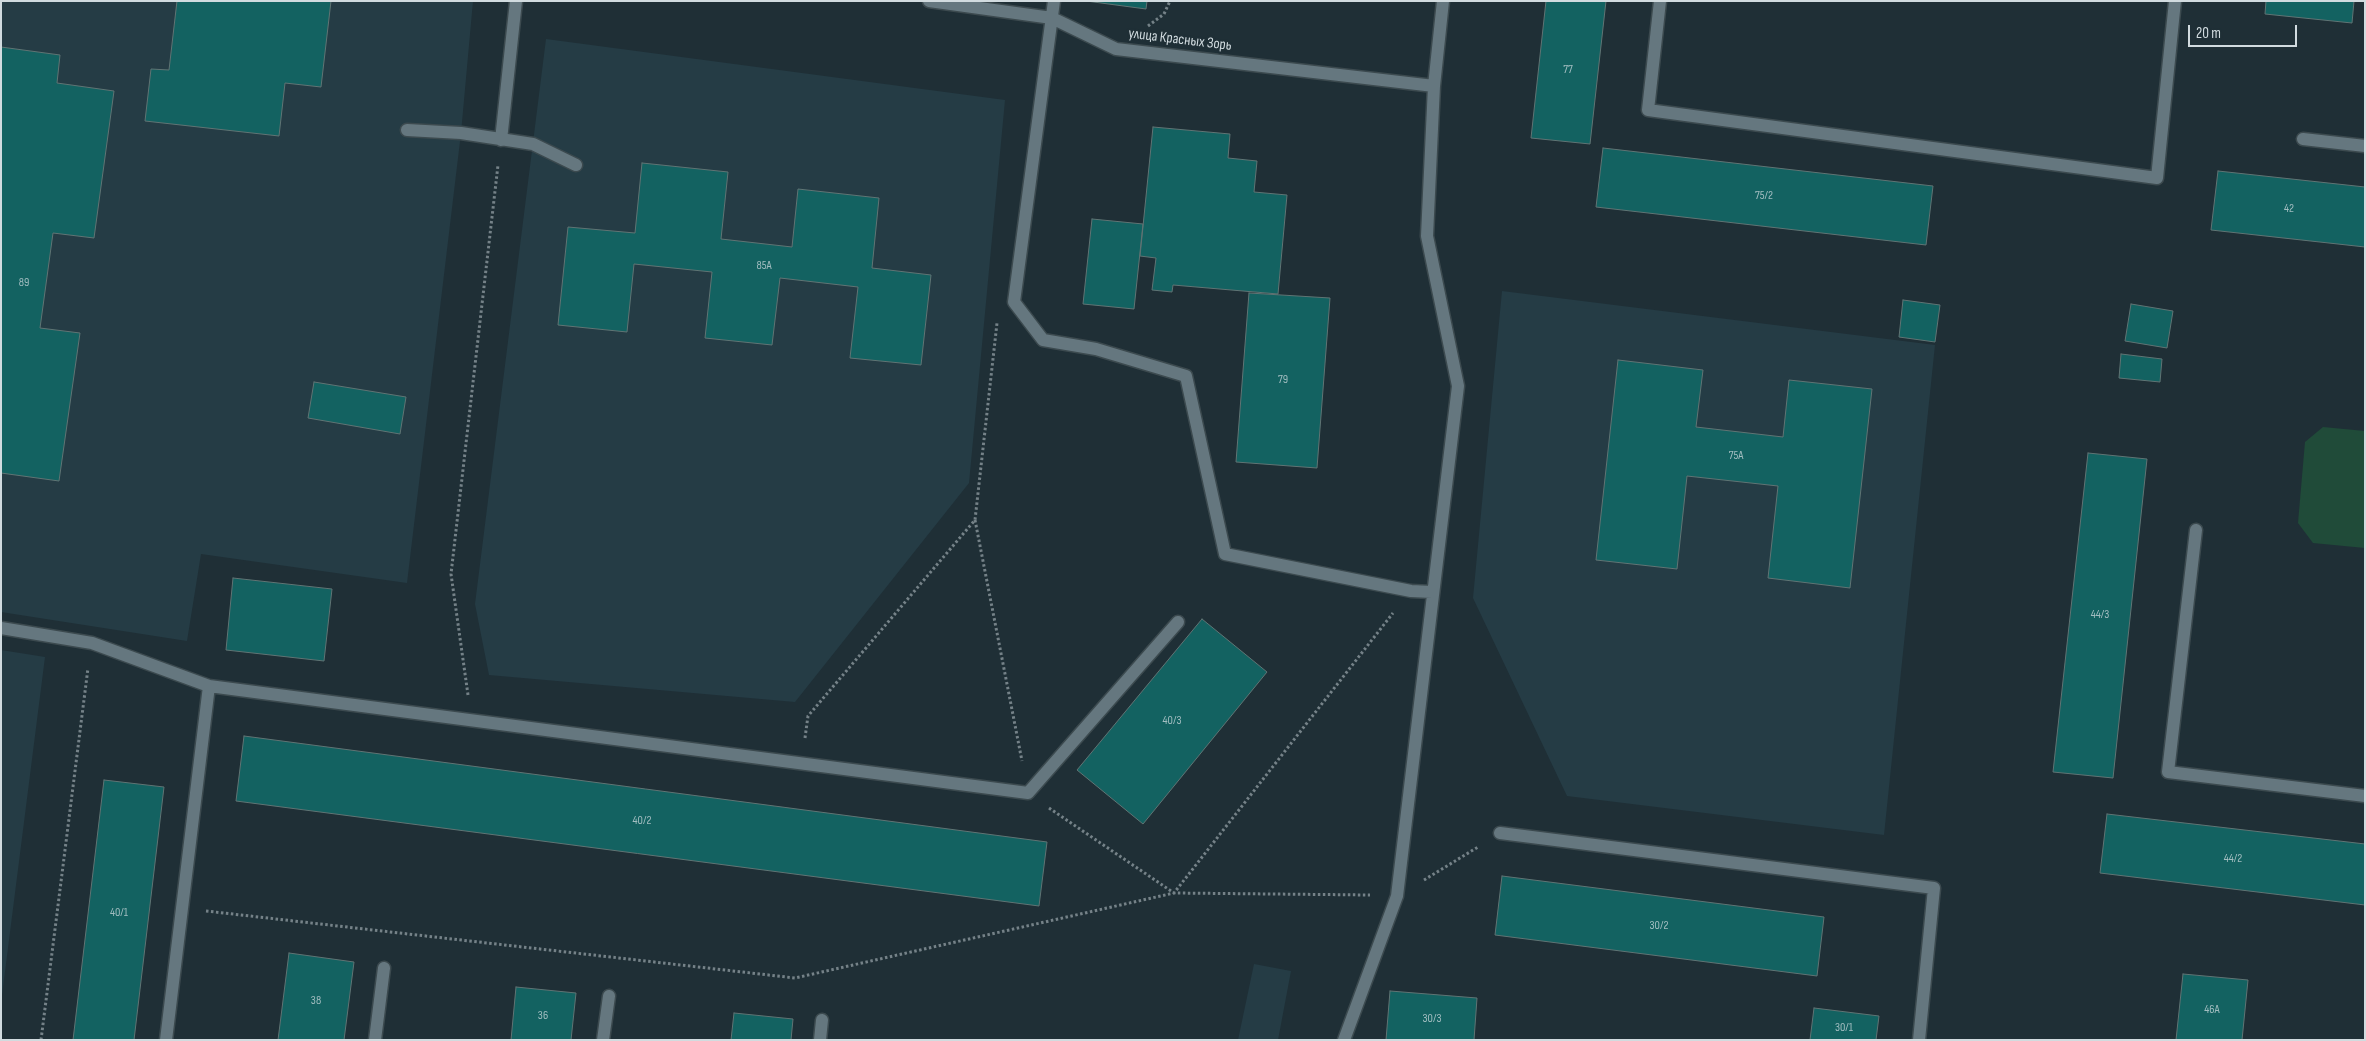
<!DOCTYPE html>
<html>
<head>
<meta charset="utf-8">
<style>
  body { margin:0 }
  #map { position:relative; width:2366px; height:1041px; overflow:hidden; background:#1f2f36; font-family:"Sofia Sans Condensed",sans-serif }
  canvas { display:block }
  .frame { position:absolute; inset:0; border:2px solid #d1dbdf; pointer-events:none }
  .scale { position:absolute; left:2188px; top:25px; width:109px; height:22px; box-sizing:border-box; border:2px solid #d1dbdf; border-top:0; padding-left:6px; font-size:15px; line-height:18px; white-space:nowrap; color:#d1dbdf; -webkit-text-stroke:4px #1f2f36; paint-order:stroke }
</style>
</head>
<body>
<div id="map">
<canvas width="2366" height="1041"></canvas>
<div class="frame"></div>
<div class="scale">20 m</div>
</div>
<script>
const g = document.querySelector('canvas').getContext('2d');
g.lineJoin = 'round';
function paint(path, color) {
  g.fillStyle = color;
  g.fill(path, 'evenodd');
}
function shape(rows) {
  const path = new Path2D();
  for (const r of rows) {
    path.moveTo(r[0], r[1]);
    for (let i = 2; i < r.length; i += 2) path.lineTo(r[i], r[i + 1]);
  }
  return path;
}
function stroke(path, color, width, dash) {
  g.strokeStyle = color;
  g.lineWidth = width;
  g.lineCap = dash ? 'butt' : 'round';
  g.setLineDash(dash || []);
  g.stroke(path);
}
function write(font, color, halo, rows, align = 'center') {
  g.font = font + ' "Sofia Sans Condensed",sans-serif';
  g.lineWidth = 4.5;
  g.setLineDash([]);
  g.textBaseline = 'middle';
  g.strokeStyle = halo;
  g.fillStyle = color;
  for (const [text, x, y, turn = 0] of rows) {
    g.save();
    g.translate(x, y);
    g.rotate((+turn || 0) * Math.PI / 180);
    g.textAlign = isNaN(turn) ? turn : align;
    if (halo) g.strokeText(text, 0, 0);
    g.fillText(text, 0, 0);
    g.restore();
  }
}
const built = shape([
  [1,1,473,1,461,133,407,583,201,554,187,641,1,612],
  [546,39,1005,100,969,483,795,702,489,675,475,604],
  [1502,291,1935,345,1884,835,1567,796,1473,598],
  [1,650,45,657,1,1003],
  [1254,964,1291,971,1278,1040,1238,1040]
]);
const green = shape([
  [2323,427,2365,431,2365,548,2313,543,2298,523,2305,442]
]);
const building = shape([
  [177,1,331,1,321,87,285,83,279,136,145,121,151,69,169,70,177,1],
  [1086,1,1147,1,1146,9,1086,1],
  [1546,1,1606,1,1590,144,1531,138,1546,1],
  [2266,1,2354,1,2352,23,2265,14,2266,1],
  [1,47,60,55,57,83,114,91,94,238,53,233,40,328,80,333,59,481,1,473,1,47],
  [1153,127,1230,134,1228,158,1257,161,1254,192,1287,195,1278,294,1173,285,1172,292,1152,290,1156,258,1140,256,1153,127],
  [1603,148,1933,186,1926,245,1596,207,1603,148],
  [642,163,728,172,721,239,792,247,798,189,879,198,872,268,931,275,921,365,850,358,858,287,780,278,772,345,705,338,712,272,634,264,627,332,558,325,568,227,635,233,642,163],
  [2218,171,2365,187,2365,247,2211,230,2218,171],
  [1092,219,1143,224,1134,309,1083,304,1092,219],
  [1249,293,1330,298,1317,468,1236,462,1249,293],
  [1903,300,1940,305,1935,342,1899,337,1903,300],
  [2131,304,2173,311,2167,348,2125,341,2131,304],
  [2121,354,2162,359,2160,382,2119,378,2121,354],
  [1618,360,1703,370,1696,427,1783,437,1789,380,1872,389,1850,588,1768,578,1778,486,1687,476,1677,569,1596,560,1618,360],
  [314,382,406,397,400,434,308,418,314,382],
  [2088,453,2147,459,2113,778,2053,772,2088,453],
  [233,578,332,589,324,661,226,650,233,578],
  [1202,619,1267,672,1143,824,1077,770,1202,619],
  [244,736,1047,842,1039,906,236,801,244,736],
  [104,780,164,787,134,1040,73,1040,104,780],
  [2107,814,2365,844,2365,905,2100,873,2107,814],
  [1502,876,1824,917,1817,976,1495,935,1502,876],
  [289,953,354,962,344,1040,278,1040,289,953],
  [2183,974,2248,980,2242,1040,2176,1040,2183,974],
  [516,987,576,993,571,1040,511,1040,516,987],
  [1390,991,1477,998,1474,1040,1386,1040,1390,991],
  [1814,1008,1879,1016,1876,1040,1810,1040,1814,1008],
  [734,1013,793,1019,791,1040,731,1040,734,1013]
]);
const path = shape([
  [1148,26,1164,14,1170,1],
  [975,520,1022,761],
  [468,695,451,574,498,165],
  [805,738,808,716,975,520,997,323],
  [1049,808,1174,893,1370,895],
  [1424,880,1478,847],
  [206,911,795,978,1174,893,1393,613],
  [41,1040,88,668]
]);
const minor = shape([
  [929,1,1052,18,1116,49,1434,86],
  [1054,1,1014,302,1043,340,1096,349,1186,376,1225,554,1411,591,1432,592],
  [1660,1,1648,110,2157,178,2175,1],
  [407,130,461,133,533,144,576,165],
  [2303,139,2365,146],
  [501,140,516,1],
  [2196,530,2168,772,2365,796],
  [1,628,92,643,209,686],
  [1500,833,1934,888,1919,1040],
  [166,1040,209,686,1028,793,1178,622],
  [375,1040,384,968],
  [603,1040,609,996],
  [820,1040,822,1020],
  [1344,1040,1397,896,1458,386,1427,236,1434,86,1443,1]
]);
const numberNames = [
  ["77",1568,70],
  ["75/2",1764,196],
  ["42",2289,209],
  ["85А",764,266],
  ["89",24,283],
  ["79",1283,380],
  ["75А",1736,456],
  ["44/3",2100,615],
  ["40/3",1172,721],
  ["40/2",642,821],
  ["44/2",2233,859],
  ["40/1",119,913],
  ["30/2",1659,926],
  ["38",316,1001],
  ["46А",2212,1010],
  ["36",543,1016],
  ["30/3",1432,1019],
  ["30/1",1844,1028]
];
const streetNames = [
  ["улица Красных Зорь",1180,40,7]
];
paint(built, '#253c45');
paint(green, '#204b39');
paint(building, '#136261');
stroke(building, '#607474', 1);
stroke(minor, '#3c4a4f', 15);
stroke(path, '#758288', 3, [2.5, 2.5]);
stroke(minor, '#65777f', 12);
write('12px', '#a2bdc0', null, numberNames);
write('15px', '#d1dbdf', '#1f2f36', streetNames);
</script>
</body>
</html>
